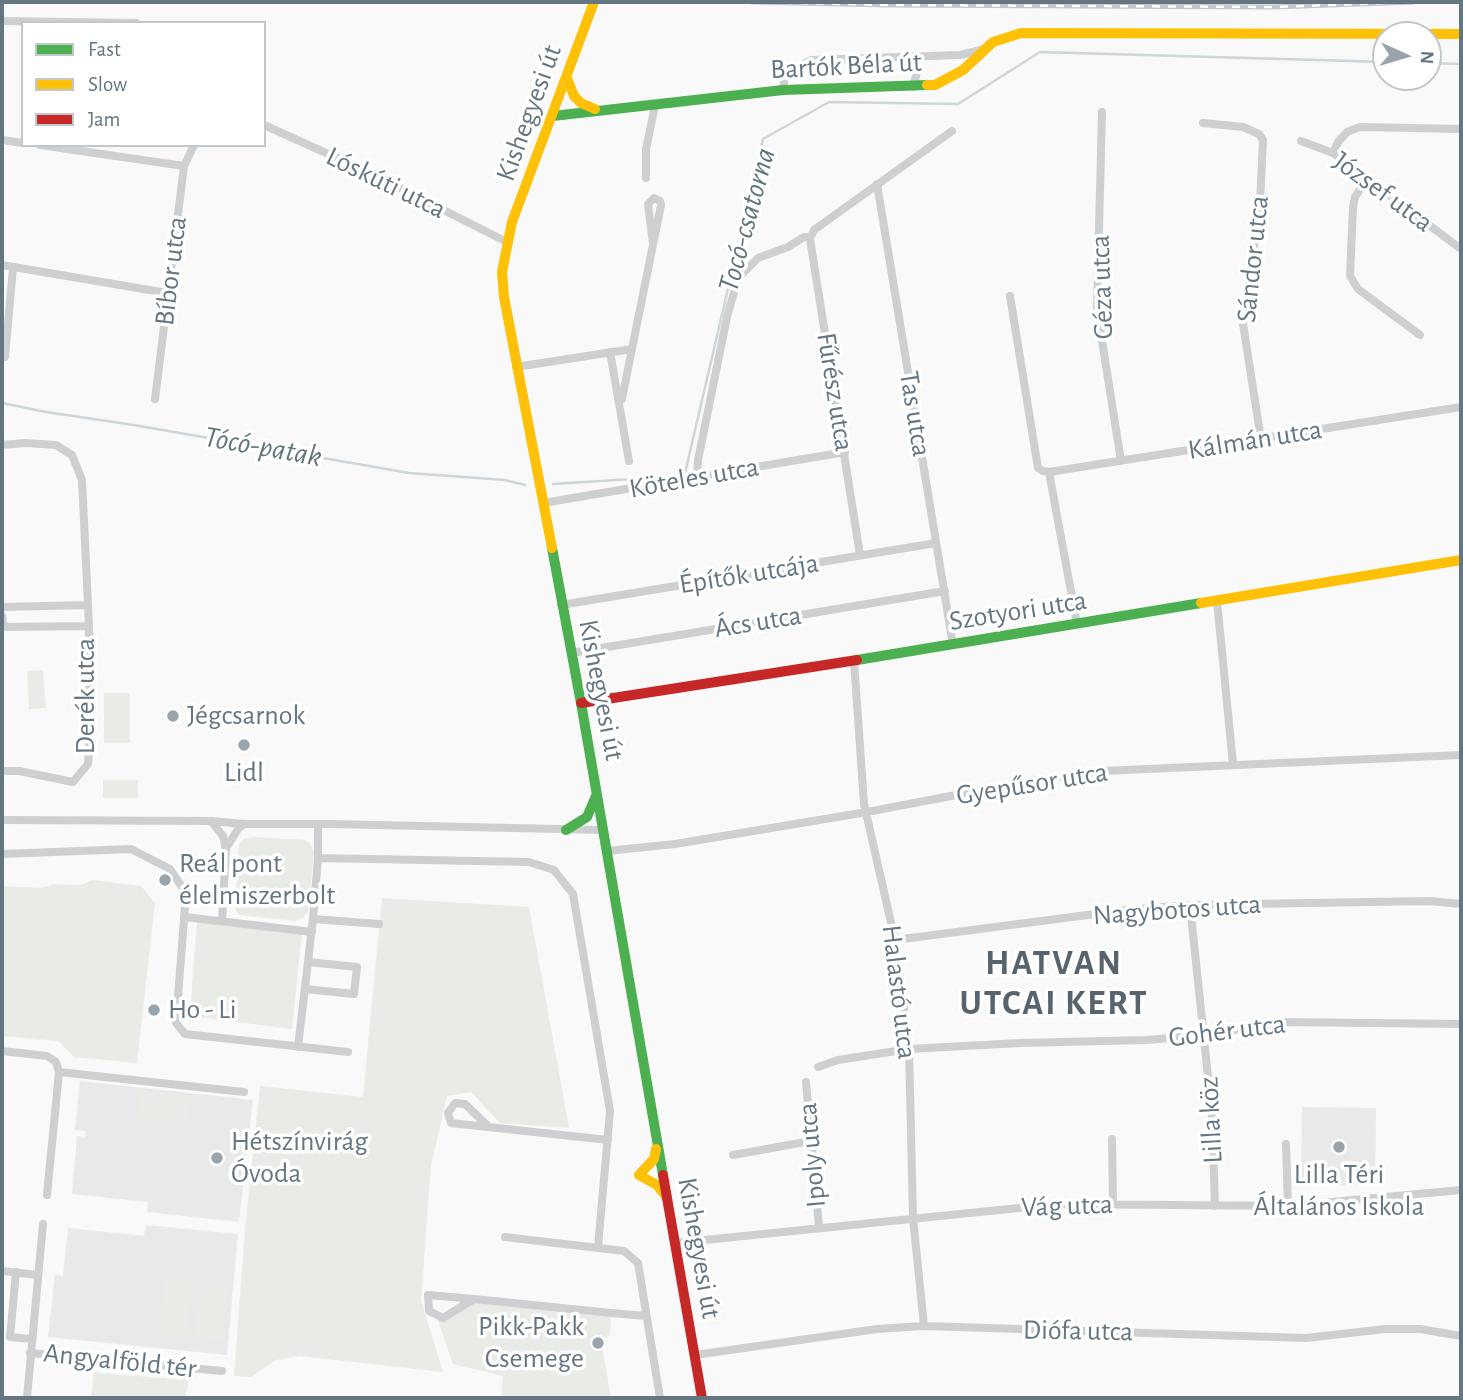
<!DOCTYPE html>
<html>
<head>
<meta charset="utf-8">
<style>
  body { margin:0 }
  #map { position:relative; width:1463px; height:1400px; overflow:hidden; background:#f9f9f9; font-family:"Alegreya Sans",sans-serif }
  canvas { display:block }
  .frame { position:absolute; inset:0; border:4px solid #657683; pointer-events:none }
  .legend { position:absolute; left:21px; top:21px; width:245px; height:126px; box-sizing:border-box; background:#fff; border:2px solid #c1c8cd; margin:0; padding:9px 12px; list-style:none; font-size:21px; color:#657683 }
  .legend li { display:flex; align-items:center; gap:14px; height:35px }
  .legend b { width:35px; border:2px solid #c1c8cd }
  .north { position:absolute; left:1372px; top:21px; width:70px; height:70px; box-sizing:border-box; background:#fff; border:2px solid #c1c8cd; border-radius:50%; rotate:94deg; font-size:19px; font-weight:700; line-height:28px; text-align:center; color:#657683 }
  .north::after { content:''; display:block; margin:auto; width:24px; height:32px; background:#99a4ac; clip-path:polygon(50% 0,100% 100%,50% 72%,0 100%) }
</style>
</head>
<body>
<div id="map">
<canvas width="1463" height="1400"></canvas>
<div class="frame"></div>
<ul class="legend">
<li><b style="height:9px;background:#4caf50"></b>Fast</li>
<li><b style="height:9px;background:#ffc107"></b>Slow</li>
<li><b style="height:9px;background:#c62828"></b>Jam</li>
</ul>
<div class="north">N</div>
</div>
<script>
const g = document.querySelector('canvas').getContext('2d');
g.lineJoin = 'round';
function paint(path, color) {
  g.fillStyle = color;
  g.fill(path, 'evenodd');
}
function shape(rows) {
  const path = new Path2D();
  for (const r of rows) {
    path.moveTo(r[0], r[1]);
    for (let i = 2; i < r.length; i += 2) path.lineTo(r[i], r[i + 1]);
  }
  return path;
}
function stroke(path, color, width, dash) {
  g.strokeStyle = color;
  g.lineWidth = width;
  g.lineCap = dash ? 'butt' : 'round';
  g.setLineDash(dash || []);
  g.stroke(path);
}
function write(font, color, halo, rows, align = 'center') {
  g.font = font + ' "Alegreya Sans",sans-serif';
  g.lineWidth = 7;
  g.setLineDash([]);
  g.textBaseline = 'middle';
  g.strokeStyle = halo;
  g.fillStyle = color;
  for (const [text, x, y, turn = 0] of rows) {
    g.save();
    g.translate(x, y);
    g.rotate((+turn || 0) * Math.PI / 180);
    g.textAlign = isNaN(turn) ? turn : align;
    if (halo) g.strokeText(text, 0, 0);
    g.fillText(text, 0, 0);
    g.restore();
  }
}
const built = shape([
  [80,1081,253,1100,239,1222,147,1212,148,1202,72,1194,77,1136,85,1137,86,1131,75,1130],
  [1302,1107,1376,1108,1375,1186,1301,1185],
  [146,1225,238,1234,227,1355,48,1337,55,1275,63,1276,68,1228,144,1236]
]);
const green = shape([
  [43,670,46,708,29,709,27,671],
  [104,693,130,693,130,743,104,743],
  [103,780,138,780,138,798,103,798],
  [253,837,305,840,310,843,314,852,308,912,303,918,295,921,239,915,235,909,239,844,244,839],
  [93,880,141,886,155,903,137,1063,74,1057,58,1041,2,1036,2,886,42,888,53,884,81,885],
  [382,898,529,907,569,1128,500,1123,471,1092,447,1096,431,1165,421,1300,443,1372,300,1356,276,1360,251,1377,234,1376,245,1229,260,1086,363,1097],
  [197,921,302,933,292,1029,190,1016],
  [141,1090,191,1095,188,1122,138,1117],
  [164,1279,192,1282,186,1337,159,1334],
  [200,1286,228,1288,223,1340,195,1338],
  [474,1299,611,1313,610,1335,601,1340,611,1398,501,1398,503,1376,453,1364,436,1315,443,1318],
  [94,1372,99,1373,189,1380,185,1398,91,1398]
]);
const stream = shape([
  [1428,63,1461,64],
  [2,403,46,412,134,425,409,473,505,480,525,485],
  [553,484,679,476,685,473,763,139,829,102,958,104,1040,52,1386,62]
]);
const street = shape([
  [2,21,136,23],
  [913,87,917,72,914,56],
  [783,90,785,76,788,71,811,60,960,55,985,49],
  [1102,112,1097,309,1121,461],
  [1203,123,1243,127,1259,134,1263,140,1260,204,1243,324,1261,439],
  [264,125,366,171,507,242],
  [2,140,23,143],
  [1301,141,1333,153,1461,249],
  [40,145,184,166],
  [1333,153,1338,142,1347,132,1360,127,1461,129],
  [646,178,646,149,655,106],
  [1367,179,1355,197,1353,208,1350,276,1358,289,1420,335],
  [877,184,953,645],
  [2,265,167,293],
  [1010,296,1038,468,1043,471,1049,472,1461,407],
  [610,352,629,461],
  [5,357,13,268],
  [516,367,632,349,661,205,660,201,654,198,648,204,653,244],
  [155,399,184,166,194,145],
  [622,399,632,349],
  [2,445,25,443,56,445,72,455,82,480,88,605,2,607],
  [1049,472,1077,624],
  [697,478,698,460,727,317,737,282,743,273,758,258,788,247,804,237,810,237],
  [543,503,845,452],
  [860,555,810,239,814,230,952,131],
  [1217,601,1233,764],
  [88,605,89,626],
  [561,605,936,543],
  [2,616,4,627,89,626,90,735,88,764,73,782,19,771,2,771],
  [571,653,945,591],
  [854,661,864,804,895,940,909,1049,913,1218,924,1326],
  [2,820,211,821,244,824,331,824,603,830],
  [211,821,223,836,226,850,222,920],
  [227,847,238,829,244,824],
  [607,851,675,844,867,812,1024,782,1102,771,1461,755],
  [2,854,131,849,170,869,186,893,176,1023,185,1034,348,1052],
  [318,858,529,862,554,870,573,894,610,1111,598,1247],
  [1190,905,1212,1115,1215,1206],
  [185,917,312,932],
  [313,919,379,924],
  [895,940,1126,910,1190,905,1429,901,1461,904],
  [305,989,354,994,357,967,308,962],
  [298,1047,313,919,318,858,318,824],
  [2,1051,47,1056,56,1062,59,1072,47,1195],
  [818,1067,838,1060,909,1049,1020,1043,1147,1040,1204,1035,1279,1022,1461,1024],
  [59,1072,244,1092],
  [806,1082,819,1227],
  [489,1127,465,1104,455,1103,448,1113,451,1123,608,1140],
  [1112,1139,1113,1204],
  [1286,1144,1288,1206],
  [733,1155,811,1141],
  [505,1237,624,1251,638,1263,660,1398],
  [675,1243,1058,1204,1288,1206,1461,1190],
  [2,1271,38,1275],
  [16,1272,10,1337,31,1339],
  [474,1299,443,1318,429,1311,428,1295,474,1299,611,1313,646,1316],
  [30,1353,222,1371],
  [695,1355,877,1329,924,1326,1306,1338,1385,1329,1420,1329,1461,1336],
  [27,1398,43,1224]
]);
const fast = shape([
  [553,116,783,90,927,85],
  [552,548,581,703,663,1175],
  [857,660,1201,603],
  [566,830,587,817,596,796]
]);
const slow = shape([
  [567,78,574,96,581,103,595,109],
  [927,85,935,85,963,70,993,42,1021,33,1461,34],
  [552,548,504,297,502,272,512,222,594,2],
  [1201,603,1461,560],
  [656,1149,654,1159,639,1175,657,1185,664,1194]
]);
const jam = shape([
  [581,703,857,660],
  [663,1175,702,1398]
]);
const rail = shape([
  [752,2,889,5,1274,7,1414,2]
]);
const markers = [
  [173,716,7,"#99a4ac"],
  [244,745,7,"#99a4ac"],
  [165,880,7,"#99a4ac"],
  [154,1010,7,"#99a4ac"],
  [1339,1147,7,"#99a4ac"],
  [217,1158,7,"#99a4ac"],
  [598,1343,7,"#99a4ac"]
];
const streetNames = [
  ["Bartók Béla út",846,66,-3],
  ["Kishegyesi út",529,113,-70],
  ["Lóskúti utca",386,183,26],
  ["József utca",1383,192,36],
  ["Sándor utca",1253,259,-84],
  ["Bíbor utca",171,271,-83],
  ["Géza utca",1102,287,-92],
  ["Fűrész utca",835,392,81],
  ["Tas utca",915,414,81],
  ["Kálmán utca",1255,440,-9],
  ["Köteles utca",694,478,-10],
  ["Építők utcája",749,574,-9],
  ["Szotyori utca",1018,611,-9],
  ["Ács utca",758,622,-9],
  ["Kishegyesi út",601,690,79],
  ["Derék utca",86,696,-90],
  ["Gyepűsor utca",1032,784,-9],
  ["Nagybotos utca",1177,910,-4],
  ["Halastó utca",899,992,83],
  ["Gohér utca",1227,1031,-7],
  ["Lilla köz",1211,1120,-93],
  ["Ipoly utca",812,1155,-95],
  ["Vág utca",1067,1206,-2],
  ["Kishegyesi út",699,1248,80],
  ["Diófa utca",1078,1331,1],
  ["Angyalföld tér",120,1361,6]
];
const poiNames = [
  ["Jégcsarnok",187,716],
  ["Lidl",244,773,"center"],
  ["Reál pont",179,864],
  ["élelmiszerbolt",179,896],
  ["Ho - Li",168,1010],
  ["Hétszínvirág",231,1142],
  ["Óvoda",231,1174],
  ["Lilla Téri",1339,1175,"center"],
  ["Általános Iskola",1339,1207,"center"],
  ["Pikk-Pakk",584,1327,"right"],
  ["Csemege",584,1359,"right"]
];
const waterNames = [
  ["Tocó-csatorna",747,220,-75],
  ["Tócó-patak",263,447,10]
];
const districtNames = [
  ["HATVAN",1054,963],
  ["UTCAI KERT",1054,1003]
];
paint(built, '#e8e9e9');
paint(green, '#e8ebe6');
stroke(stream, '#ced6d9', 2.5);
stroke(street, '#cecfd0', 8);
stroke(fast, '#4caf50', 10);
stroke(slow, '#ffc107', 10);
stroke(jam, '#c62828', 10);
stroke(rail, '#c3c5c6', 5);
stroke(rail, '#fff', 2.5, [8]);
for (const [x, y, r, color] of markers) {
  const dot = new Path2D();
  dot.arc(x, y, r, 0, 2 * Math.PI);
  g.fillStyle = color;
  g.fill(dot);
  stroke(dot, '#fff', 2.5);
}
write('28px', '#657683', '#fff', streetNames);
write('28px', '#657683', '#fff', poiNames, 'left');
write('italic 30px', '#60757c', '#fff', waterNames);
g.letterSpacing = '2px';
write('bold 35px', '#57646e', '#fff', districtNames);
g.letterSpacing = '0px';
</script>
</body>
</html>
